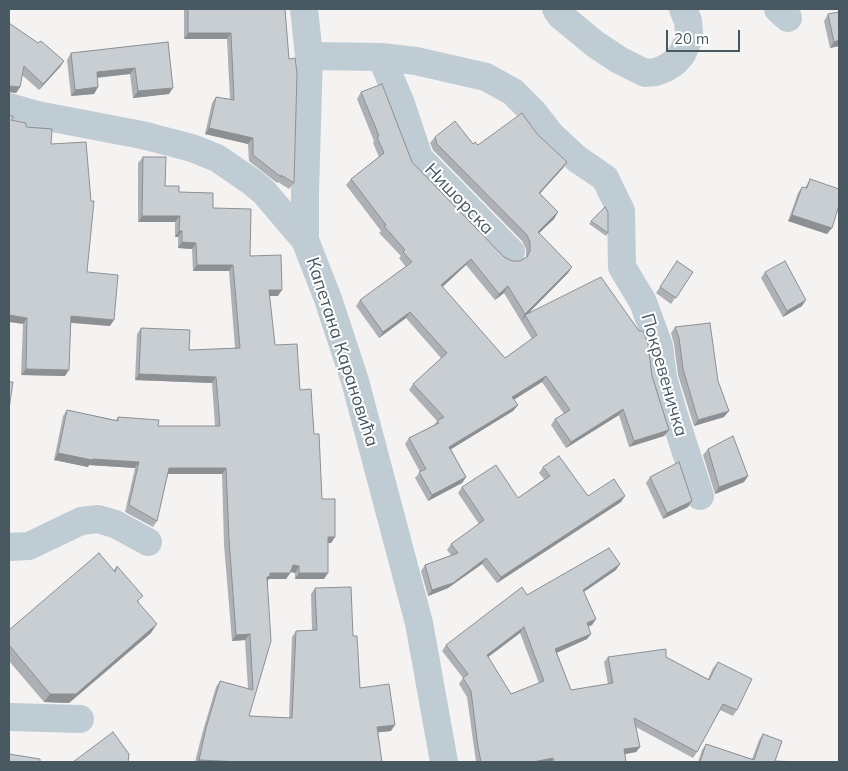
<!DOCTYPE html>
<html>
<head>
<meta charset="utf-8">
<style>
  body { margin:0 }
  #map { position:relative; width:848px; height:771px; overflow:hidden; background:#f5f2f2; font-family:Mulish,sans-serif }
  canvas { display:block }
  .frame { position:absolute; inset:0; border:10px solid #485962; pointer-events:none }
  .scale { position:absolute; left:666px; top:30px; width:74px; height:22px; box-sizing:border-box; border:2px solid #485962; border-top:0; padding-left:6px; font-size:15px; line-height:18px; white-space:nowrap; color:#485962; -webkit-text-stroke:4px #fff; paint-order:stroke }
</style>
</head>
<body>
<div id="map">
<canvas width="848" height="771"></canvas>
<div class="frame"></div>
<div class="scale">20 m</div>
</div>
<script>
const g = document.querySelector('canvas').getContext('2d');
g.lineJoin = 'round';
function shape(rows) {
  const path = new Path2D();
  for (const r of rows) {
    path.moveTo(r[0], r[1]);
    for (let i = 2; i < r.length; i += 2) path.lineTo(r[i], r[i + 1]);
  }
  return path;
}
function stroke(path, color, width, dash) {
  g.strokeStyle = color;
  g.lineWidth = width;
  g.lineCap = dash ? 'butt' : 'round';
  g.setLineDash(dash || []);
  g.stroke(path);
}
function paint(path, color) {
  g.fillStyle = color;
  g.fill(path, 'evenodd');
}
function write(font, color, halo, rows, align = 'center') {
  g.font = font + ' Mulish,sans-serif';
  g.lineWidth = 4;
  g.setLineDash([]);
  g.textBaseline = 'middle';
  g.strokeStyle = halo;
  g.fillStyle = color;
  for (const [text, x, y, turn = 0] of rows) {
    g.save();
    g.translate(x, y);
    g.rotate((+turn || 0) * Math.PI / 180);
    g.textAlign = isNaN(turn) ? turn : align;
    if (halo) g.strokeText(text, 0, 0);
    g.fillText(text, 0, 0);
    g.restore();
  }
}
const minor = shape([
  [304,9,309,56,305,192,305,240],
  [556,9,561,16,595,44,619,60,645,73,656,72,666,68,675,62,682,54,687,43,689,32,688,21,683,9],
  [778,9,788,18],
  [309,56,381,57,416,61,486,77,513,92,533,112,551,135,577,159,605,178,621,211,622,267,643,302,659,346,663,378,673,412,700,496],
  [381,57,400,101,419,158,511,252],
  [9,107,37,115,142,135,192,148,217,158,252,182,264,192,305,240,328,299,355,381,419,623,444,762],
  [9,547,29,546,81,521,98,519,115,524,148,542],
  [9,717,80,719]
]);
const wall = shape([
  [184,9,285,9,294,183,289,189,278,182,277,183,249,161,248,144,205,134,212,103,216,97,230,99,227,39,184,39],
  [828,14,839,46,830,48,824,21],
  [9,23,64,61,60,67,39,90,22,75,20,87,16,93,9,92],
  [168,42,169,94,133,98,130,74,97,78,98,87,94,94,71,96,67,60,71,53],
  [361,92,412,162,504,257,512,261,520,261,526,257,526,249,522,241,433,150,430,143,435,137,478,145,537,134,567,162,563,168,540,193,558,212,554,219,539,233,572,267,568,273,527,314,652,376,669,430,664,436,629,447,619,415,566,448,551,425,555,419,564,414,542,382,514,400,518,405,513,411,451,449,466,477,462,483,428,501,415,478,420,472,405,444,409,438,434,425,437,421,409,390,413,384,441,358,406,318,379,338,356,306,360,300,406,267,399,258,401,256,379,233,381,231,346,185,351,179,379,157,373,143,374,141,357,99],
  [466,265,495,300,504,293,521,321,523,318,521,321,532,339,505,358,442,287],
  [12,120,26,127,51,144,87,272,110,326,70,323,65,376,21,375,23,324],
  [143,157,165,186,213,208,250,256,278,296,269,296,275,345,300,390,314,434,322,499,335,537,331,543,328,543,328,573,324,579,295,579,295,573,291,572,286,579,269,579,268,581,249,716,289,718,292,637,296,631,312,630,311,594,315,588,353,636,360,688,391,731,378,732,382,762,195,762,202,734,216,687,220,681,248,689,245,640,232,641,224,545,222,474,168,474,157,521,153,527,125,512,135,468,89,465,88,467,54,460,63,416,67,410,116,420,118,417,158,426,215,426,212,383,135,380,137,334,141,328,189,350,235,348,229,271,193,271,192,249,178,248,178,237,175,237,175,222,138,222,138,163],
  [810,179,827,234,788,221,798,193,802,187,805,188],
  [591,221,608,233,606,236,589,224],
  [677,261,693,272,671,304,656,293],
  [765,272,802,306,783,317,761,278],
  [675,327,718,381,724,417,694,426,678,375,674,344,671,333],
  [708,449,748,476,744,482,715,494,703,455],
  [543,467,588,496,621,502,497,583,482,564,448,588,428,596,421,571,425,565,451,555,447,550,451,544,479,524,458,493,462,487,518,498,544,479,539,473],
  [650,477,688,507,663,519,646,483],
  [117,566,139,602,151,633,69,703,44,702,9,661,9,630,114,570],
  [616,570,584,592,596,619,592,625,588,627,591,634,587,639,557,653,571,690,608,684,604,662,608,657,666,657,708,679,713,668,718,662,737,710,733,716,720,710,697,752,693,758,636,727,640,747,636,752,625,754,626,762,476,762,467,697,459,684,463,678,442,651,446,645,527,595],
  [520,633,539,683,511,694,488,657],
  [763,734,775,761,800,762,698,762,702,750,706,744,752,759,759,740]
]);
const shadedWall = shape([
  [188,33,231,33,227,39,184,39],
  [839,40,839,46,830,48,834,42],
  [64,61,60,67,39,90,43,84],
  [135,68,130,74,92,78,97,72],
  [9,86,10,86,20,87,16,93,9,92],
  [98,87,94,94,71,96,75,90],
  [173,88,169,94,133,98,138,91],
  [209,128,253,138,248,144,205,134],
  [567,162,563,168,535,199,539,193],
  [558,212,554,219,534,238,538,232],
  [792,215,832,228,827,234,788,221],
  [142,216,180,216,175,222,138,222],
  [179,231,182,231,178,237,175,237],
  [182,242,196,243,192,249,178,248],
  [471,259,466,265,437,292,441,285],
  [197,265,233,265,229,271,193,271],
  [572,267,568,273,521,321,525,314],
  [508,286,504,293,495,300,499,294],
  [269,290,282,290,278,296,264,296],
  [806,300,802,306,783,317,787,311],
  [410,312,406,318,379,338,383,332],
  [9,315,27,318,23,324,9,322],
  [71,316,114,320,110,326,66,322],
  [26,369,69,370,65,376,21,375],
  [139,374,216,377,212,383,135,380],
  [546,376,542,382,508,403,512,397],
  [518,405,513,411,445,453,449,447],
  [623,409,619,415,566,448,571,442],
  [729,411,724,417,694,426,698,420],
  [669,430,664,436,629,447,634,441],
  [58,453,93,459,139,462,135,468,89,465,88,467,54,460],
  [169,468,226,468,222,474,165,474],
  [748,476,744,482,715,494,719,487],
  [466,477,462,483,428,501,432,495],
  [625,496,621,502,497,583,501,577],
  [692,501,688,507,663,519,667,513],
  [328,537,335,537,331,543,324,543],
  [486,558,482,564,448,588,428,596,432,590],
  [620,564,616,570,579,595,583,590],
  [293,565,299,566,295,573,288,571],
  [270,573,290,573,286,579,269,579,266,582,263,583],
  [299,573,328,573,324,579,295,579],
  [596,619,592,625,582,629,587,623],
  [157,624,151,633,69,703,44,702,50,694],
  [524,627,520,633,483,661,487,655],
  [250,634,245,640,232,641,236,635],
  [591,634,587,639,551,655,555,649],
  [395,725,391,731,373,733,377,727],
  [640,747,636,752,620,755,624,749],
  [553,758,551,762,533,762],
  [199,760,240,762,197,762]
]);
const building = shape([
  [188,9,285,9,289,59,295,58,297,73,294,183,281,175,281,177,253,155,253,138,209,128,216,97,234,100,231,33,188,33,188,9],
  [839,12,839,40,834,42,828,14,839,12],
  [9,23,38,43,41,41,64,61,43,84,24,66,20,87,10,86,9,86,9,23],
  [168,42,173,88,138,91,135,68,97,72,98,87,75,90,71,53,168,42],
  [382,84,412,162,504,257,512,261,520,261,527,257,530,251,530,242,527,235,437,144,435,137,455,121,473,144,475,142,478,145,522,113,537,134,567,162,539,193,558,212,538,232,572,267,525,314,508,286,499,294,471,259,441,285,505,358,537,335,525,315,601,277,639,331,643,331,648,344,652,376,669,430,634,441,623,409,571,442,555,419,570,410,546,376,512,397,518,405,449,447,466,477,432,495,419,472,426,469,409,438,439,423,437,421,444,417,413,384,447,353,410,312,383,332,360,300,412,262,403,252,405,250,384,226,386,225,351,179,384,153,377,137,379,136,361,92,382,84],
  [9,115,14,117,11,120,26,123,26,127,52,129,51,144,86,142,91,201,94,201,87,272,118,275,114,320,71,316,69,370,26,369,27,318,9,315,9,115],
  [143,157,166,157,165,186,179,186,179,192,213,193,213,208,251,209,250,256,281,255,282,290,269,290,275,345,297,344,300,390,311,389,314,434,319,434,322,499,335,499,335,537,328,537,328,573,299,573,299,566,293,565,290,573,270,573,270,576,267,577,271,641,249,716,292,718,296,631,317,630,315,588,351,587,353,636,357,636,360,688,389,684,395,725,377,727,382,762,240,762,199,760,206,728,220,681,253,690,250,634,236,635,229,539,226,468,169,468,157,521,129,505,139,462,93,459,92,460,58,453,67,410,118,421,118,417,159,420,158,426,220,426,216,377,139,374,141,328,190,330,189,350,240,348,233,265,197,265,196,243,182,242,182,231,179,231,180,216,142,216,143,157],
  [810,179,839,189,839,205,832,228,792,215,802,187,807,188,810,179],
  [605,207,608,212,608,233,591,221,605,207],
  [677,261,693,272,676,298,660,287,677,261],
  [785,261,806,300,787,311,765,272,785,261],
  [710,323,718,381,729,411,698,420,683,369,679,338,675,327,710,323],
  [9,382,13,382,9,409,9,382],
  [733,436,748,476,719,487,708,449,733,436],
  [559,456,588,496,614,479,625,496,501,577,486,558,453,583,432,590,425,565,458,553,451,544,484,520,462,487,496,465,518,498,550,476,543,467,559,456],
  [679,462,692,501,667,513,650,477,679,462],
  [609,548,620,564,583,590,596,619,587,623,591,634,555,649,571,690,613,683,608,657,666,649,666,657,709,680,718,662,752,679,737,710,723,704,697,752,634,718,640,747,624,749,626,762,554,762,553,758,533,762,481,762,478,747,471,691,463,678,468,674,446,645,522,587,527,595,609,548],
  [524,627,544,681,511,694,487,655,524,627],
  [99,553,115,572,117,566,143,596,137,601,157,624,76,694,50,694,9,645,9,630,99,553],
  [113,732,129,754,128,762,73,762,113,732],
  [763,734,782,741,775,761,800,762,700,762,706,744,754,760,763,734],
  [9,754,40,759,40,762,9,762,9,754]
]);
const streetNames = [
  ["Нишорска",459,199,46],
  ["Капетана Карановића",342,352,72],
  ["Покревеничка",664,375,74]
];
stroke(minor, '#bfccd3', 28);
paint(wall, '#adb1b5');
paint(shadedWall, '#8d9093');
paint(building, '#c9ced2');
stroke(building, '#8d9093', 1);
write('18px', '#485962', '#fff', streetNames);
</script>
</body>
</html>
